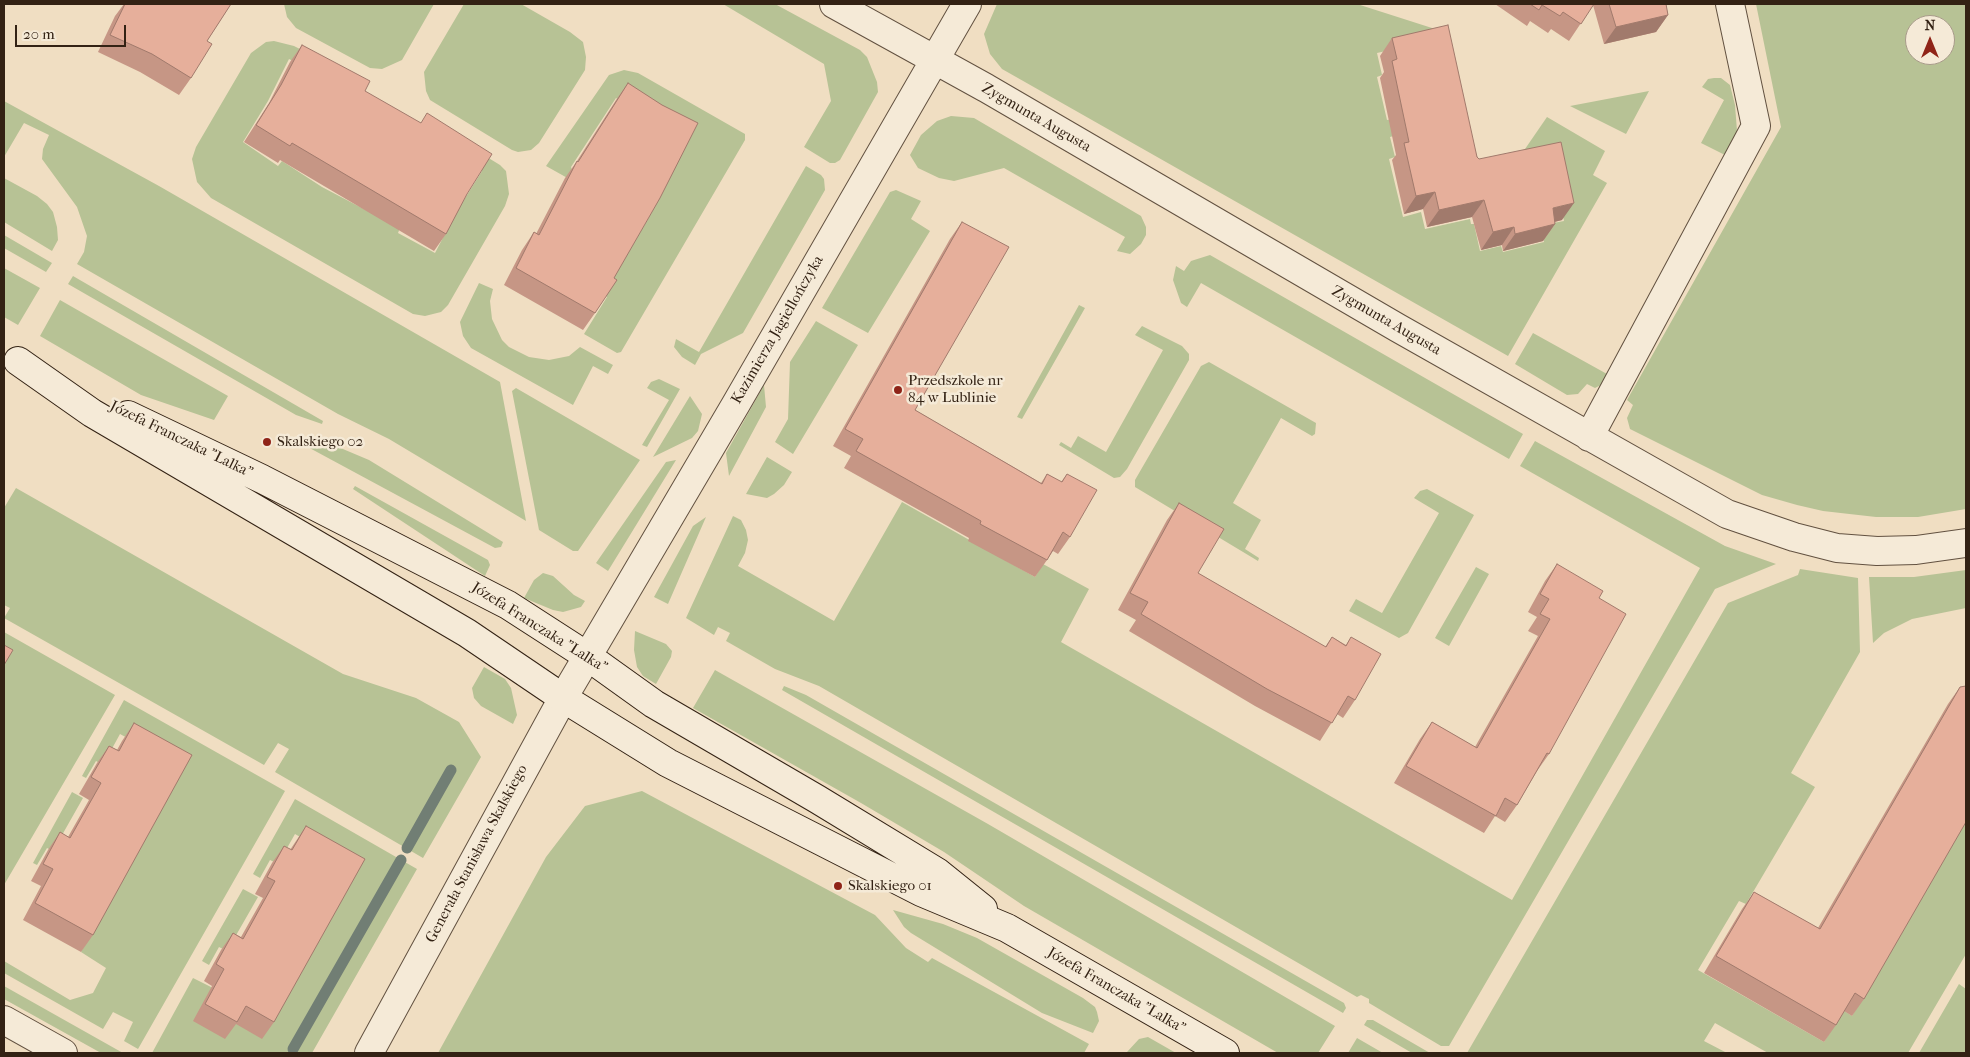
<!DOCTYPE html>
<html>
<head>
<meta charset="utf-8">
<style>
  body { margin:0 }
  #map { position:relative; width:1970px; height:1057px; overflow:hidden; background:#f0dec2; font-family:"IM FELL French Canon",serif }
  canvas { display:block }
  .frame { position:absolute; inset:0; border:5px solid #332214; pointer-events:none }
  .north { position:absolute; left:1905px; top:15px; width:50px; height:50px; box-sizing:border-box; background:#f5ead7; border:1px solid #a79a89; border-radius:50%; rotate:0deg; font-size:14px; font-weight:700; line-height:20px; text-align:center; color:#332214 }
  .north::after { content:''; display:block; margin:auto; width:18px; height:22px; background:#8f2418; clip-path:polygon(50% 0,100% 100%,50% 72%,0 100%) }
  .scale { position:absolute; left:15px; top:25px; width:111px; height:22px; box-sizing:border-box; border:2px solid #332214; border-top:0; padding-left:6px; font-size:15px; line-height:18px; white-space:nowrap; color:#332214; -webkit-text-stroke:4px #f5ead7; paint-order:stroke }
</style>
</head>
<body>
<div id="map">
<canvas width="1970" height="1057"></canvas>
<div class="frame"></div>
<div class="north">N</div>
<div class="scale">20 m</div>
</div>
<script>
const g = document.querySelector('canvas').getContext('2d');
g.lineJoin = 'round';
function paint(path, color) {
  g.fillStyle = color;
  g.fill(path, 'evenodd');
}
function shape(rows) {
  const path = new Path2D();
  for (const r of rows) {
    path.moveTo(r[0], r[1]);
    for (let i = 2; i < r.length; i += 2) path.lineTo(r[i], r[i + 1]);
  }
  return path;
}
function stroke(path, color, width, dash) {
  g.strokeStyle = color;
  g.lineWidth = width;
  g.lineCap = dash ? 'butt' : 'round';
  g.setLineDash(dash || []);
  g.stroke(path);
}
function write(font, color, halo, rows, align = 'center') {
  g.font = font + ' "IM FELL French Canon",serif';
  g.lineWidth = 5;
  g.setLineDash([]);
  g.textBaseline = 'middle';
  g.strokeStyle = halo;
  g.fillStyle = color;
  for (const [text, x, y, turn = 0] of rows) {
    g.save();
    g.translate(x, y);
    g.rotate((+turn || 0) * Math.PI / 180);
    g.textAlign = isNaN(turn) ? turn : align;
    if (halo) g.strokeText(text, 0, 0);
    g.fillText(text, 0, 0);
    g.restore();
  }
}
const green = shape([
  [284,4,434,4,402,60,382,69,370,68,296,28,287,17],
  [464,4,521,4,570,32,583,42,586,57,585,70,539,143,531,150,518,152,512,150,430,100,426,91,424,72],
  [723,4,775,4,860,50,867,57,877,82,878,92,840,160,835,163,830,163,804,147,831,101,824,64],
  [997,4,1357,4,1432,28,1435,40,1377,53,1382,75,1377,77,1387,120,1393,119,1397,135,1390,137,1395,157,1389,159,1403,217,1421,212,1425,229,1470,219,1471,224,1474,224,1480,251,1501,246,1503,252,1544,242,1542,225,1564,221,1550,157,1514,165,1547,117,1605,151,1593,175,1607,183,1508,356,1002,69,990,54,984,34],
  [1756,4,1966,4,1966,509,1918,517,1876,517,1823,511,1797,505,1762,495,1630,429,1627,418,1633,405,1627,400,1781,127],
  [1915,25,1945,25,1945,55,1915,55],
  [274,41,294,46,347,73,341,85,289,59,268,101,243,142,278,166,282,161,322,187,400,228,398,233,435,253,457,211,482,171,435,139,441,129,500,165,506,171,509,194,505,206,448,305,441,312,425,316,413,314,211,198,197,182,192,159,196,147,251,53,266,42],
  [624,70,638,73,745,134,745,140,621,352,617,353,584,334,607,297,603,294,648,219,688,139,651,121,616,98,571,167,574,175,571,180,546,166,609,75],
  [1714,78,1721,78,1730,85,1735,105,1737,131,1725,155,1701,143,1724,100,1702,87,1708,79],
  [1649,91,1626,134,1570,106],
  [4,101,159,186,500,382,526,521,389,439,338,414,77,264,84,252,87,236,77,207,42,159,43,149,49,135,24,123,4,157],
  [951,116,974,118,1141,216,1146,227,1146,235,1141,244,1130,254,1117,251,1125,237,1004,168,954,181,939,178,918,168,910,155,921,135,937,121],
  [806,166,821,175,824,179,825,190,743,333,701,354,695,365,682,357,674,347,676,339,699,352],
  [4,178,37,196,47,204,53,212,57,227,58,240,52,251,4,222],
  [896,190,921,201,911,219,930,231,868,333,822,308,890,192],
  [4,235,52,263,46,272,4,248],
  [1210,255,1523,434,1509,459,1201,283,1187,307,1181,303,1173,280,1176,266,1184,271,1191,261],
  [4,268,40,288,18,325,4,317],
  [73,276,323,421,322,424,296,415,68,284],
  [479,283,493,289,490,301,492,319,502,340,509,347,529,357,549,360,569,356,580,347,613,365,608,374,593,366,573,405,471,348,463,336,460,322],
  [60,300,228,396,214,420,141,395,40,336],
  [1079,305,1085,308,1022,419,1017,417],
  [816,321,858,345,793,454,775,442,788,419,790,362],
  [1142,326,1182,346,1189,354,1189,360,1127,469,1120,477,1114,478,1059,445,1061,442,1071,448,1078,436,1106,452,1163,350,1135,335],
  [1533,333,1607,374,1603,384,1595,388,1587,384,1578,394,1567,395,1515,364],
  [1209,362,1316,423,1315,434,1312,436,1281,418,1233,503,1261,520,1245,549,1259,558,1258,561,1135,487,1135,480,1201,366],
  [659,379,680,389,647,447,642,445,669,400,647,388,651,382],
  [764,385,766,407,729,476,726,453],
  [516,388,640,460,578,551,573,551,539,530,512,391],
  [690,396,702,414,698,431,692,438,653,457],
  [305,438,331,444,369,460,503,542,501,547,495,548,304,445],
  [1535,441,1725,546,1776,564,1715,589,1449,1046,1441,1046,1369,1003,1369,999,1361,995,1357,997,819,686,775,669,726,641,730,633,718,627,714,635,686,618,733,516,741,520,746,530,748,540,745,553,738,566,834,621,902,502,1035,577,1043,564,1089,589,1061,642,1512,900,1700,568,1520,466],
  [767,457,792,472,784,485,774,494,767,498,746,494],
  [676,460,608,571,596,563,666,462],
  [355,486,488,560,490,565,485,576,353,489],
  [16,488,343,674,416,698,459,722,481,757,423,858,275,772,289,749,278,743,264,765,4,618,10,608,4,605,4,508],
  [1427,489,1474,515,1408,633,1399,638,1349,611,1356,599,1382,613,1439,513,1414,498,1420,491],
  [706,517,668,604,654,597,693,526],
  [1476,567,1489,574,1449,646,1435,638],
  [1800,569,1858,578,1860,652,1791,773,1815,787,1746,904,1739,901,1698,970,1824,1042,1843,1010,1852,1016,1966,818,1966,954,1908,1053,1768,1053,1715,1023,1704,1041,1727,1053,1467,1053,1728,603,1798,575],
  [1966,570,1966,608,1912,619,1884,633,1873,643,1869,577,1914,577],
  [543,573,553,576,574,595,585,601,581,607,563,612,553,610,524,598,534,580],
  [635,631,666,644,672,651,671,657,656,684,643,676,637,667,634,650],
  [4,632,115,695,4,885],
  [484,667,505,679,511,688,517,715,513,724,481,706,474,698,472,688],
  [715,670,988,824,1335,1026,1318,1053,1278,1053,1024,906,944,852,861,803,693,708],
  [784,686,806,695,1344,1003,1346,1008,1343,1013,782,690],
  [124,700,285,791,138,1049,124,1041,133,1022,113,1012,103,1029,4,973,4,961,70,1000,93,993,106,968,81,952,182,768,120,734,103,765,96,761,86,778,82,776],
  [642,791,875,915,906,948,928,962,932,958,1089,1044,1084,1053,438,1053,546,857,585,806],
  [72,792,83,798,53,851,47,848,37,865,33,863],
  [295,799,417,869,312,1053,152,1053,193,978,211,987,234,1023,356,869,295,834,278,864,270,860,260,878,253,874],
  [243,889,258,897,227,951,219,947,209,965,202,961],
  [893,910,943,924,977,938,1083,998,1095,1007,1097,1012,1099,1021,1093,1033,1042,1013,911,933,904,927],
  [1959,984,1966,989,1966,1053,1919,1053],
  [4,986,123,1053,101,1053,4,999],
  [1367,1020,1373,1020,1430,1053,1412,1053,1364,1025],
  [1148,1037,1176,1053,1127,1052,1139,1039],
  [1357,1038,1383,1053,1348,1053]
]);
const stream = shape([
  [407,848,451,770],
  [293,1049,401,860]
]);
const street = shape([
  [834,4,986,88,1398,328,1727,514,1794,537,1837,548,1877,551,1916,550,1966,543],
  [1589,437,1756,126,1730,4],
  [4,1020,63,1053],
  [369,1053,563,698,736,404,967,4]
]);
const secondary = shape([
  [18,361,92,413,467,633,563,698,668,763,921,892,1007,928,1225,1053],
  [128,415,262,479,508,605,587,656,654,704,817,799,937,872,983,909]
]);
const wall = shape([
  [124,4,231,4,207,41,191,78,179,95,140,72,98,52,115,16],
  [1495,4,1666,4,1668,15,1656,32,1604,44,1593,5,1569,41,1551,29,1548,33,1530,21,1527,26],
  [1392,38,1479,159,1562,220,1555,222,1555,224,1543,241,1503,251,1502,245,1481,250,1472,217,1427,227,1423,209,1404,214,1392,160,1396,155,1380,78,1384,72,1380,56],
  [302,45,365,91,467,194,446,234,434,251,280,160,278,163,244,142,269,103,290,62],
  [628,83,614,278,595,313,583,330,504,285,522,250,534,232,536,234,565,178,577,161,616,100],
  [962,222,915,410,1041,483,1047,474,1061,482,1067,474,1070,537,1058,554,1053,551,1047,560,1035,577,968,541,969,538,844,468,851,456,833,446,950,239],
  [1179,503,1198,573,1325,647,1332,637,1346,645,1351,637,1355,700,1343,718,1337,714,1320,741,1255,706,1129,631,1136,620,1118,610,1167,520],
  [1557,564,1599,598,1549,754,1537,771,1517,805,1505,822,1495,816,1484,833,1394,783,1420,739,1432,722,1475,747,1538,636,1528,631,1537,617,1528,612,1545,581],
  [1960,687,1864,999,1852,1016,1844,1011,1836,1025,1824,1042,1704,973,1742,909,1754,892,1818,928,1948,704],
  [134,723,93,935,81,952,23,920,41,886,31,881,48,850,60,832,68,837,89,800,79,794,97,763,109,746,117,750,122,741],
  [306,826,274,1022,262,1039,236,1024,225,1039,193,1021,212,986,204,981,221,950,233,933,241,937,263,898,255,894,272,863,284,846,290,850]
]);
const shadedWall = shape([
  [1668,15,1656,32,1604,44,1616,27],
  [1435,192,1423,209,1404,214,1416,196],
  [1484,200,1472,217,1427,227,1439,210],
  [1574,203,1562,220,1541,225,1553,208],
  [1555,224,1543,241,1503,251,1515,234],
  [1514,227,1502,245,1481,250,1493,232]
]);
const building = shape([
  [125,4,231,4,207,41,212,44,191,78,152,54,110,35,125,4],
  [1530,4,1594,4,1581,24,1563,12,1560,16,1542,5,1539,10,1530,4],
  [1609,4,1666,4,1668,15,1616,27,1609,4],
  [1448,25,1477,157,1479,159,1561,142,1574,203,1553,208,1555,224,1515,234,1514,227,1493,232,1484,200,1439,210,1435,192,1416,196,1404,143,1409,142,1392,61,1397,59,1392,38,1448,25],
  [302,45,370,81,365,91,421,123,427,113,492,154,467,194,446,234,292,143,290,146,256,125,281,85,302,45],
  [628,83,662,105,698,123,660,198,614,278,617,280,595,313,516,268,534,232,539,235,577,161,578,162,628,83],
  [962,222,1009,247,915,410,1042,484,1047,474,1062,482,1067,474,1097,490,1070,537,1063,532,1047,560,980,524,981,521,856,451,863,439,845,429,962,222],
  [1179,503,1224,529,1198,573,1326,647,1332,637,1346,646,1351,637,1381,654,1355,700,1348,696,1332,723,1267,689,1141,614,1148,602,1130,593,1179,503],
  [1557,564,1603,591,1599,598,1626,614,1549,754,1547,753,1517,805,1505,798,1496,816,1406,766,1432,722,1477,748,1550,619,1540,614,1549,599,1540,594,1557,564],
  [4,645,13,650,4,665,4,645],
  [1966,686,1966,822,1864,999,1855,993,1836,1025,1716,956,1754,892,1820,929,1960,687,1966,686],
  [134,723,192,755,93,935,35,903,53,869,43,864,60,832,70,838,101,783,91,777,109,746,119,751,134,723],
  [306,826,365,859,274,1022,246,1006,237,1022,205,1004,224,969,216,964,233,933,243,939,275,881,267,877,284,846,292,850,306,826]
]);
const markers = [
  [898,390,5,"#8f2418"],
  [267,442,5,"#8f2418"],
  [838,886,5,"#8f2418"]
];
const streetNames = [
  ["Zygmunta Augusta",1036,118,30],
  ["Zygmunta Augusta",1386,321,30],
  ["Kazimierza Jagiellończyka",778,330,-60],
  ["Józefa Franczaka \"Lalka\"",181,440,26],
  ["Józefa Franczaka \"Lalka\"",539,628,32],
  ["Generała Stanisława Skalskiego",477,854,-62],
  ["Józefa Franczaka \"Lalka\"",1116,991,30]
];
const poiNames = [
  ["Przedszkole nr",908,381],
  ["84 w Lublinie",908,398],
  ["Skalskiego 02",277,442],
  ["Skalskiego 01",848,886]
];
paint(green, '#b7c295');
stroke(stream, '#717e74', 11);
stroke(street, '#625140', 30);
stroke(secondary, '#332214', 30);
stroke(street, '#f5ead7', 28);
stroke(secondary, '#f5ead7', 28);
paint(wall, '#c69685');
paint(shadedWall, '#a17a6c');
paint(building, '#e6af9b');
stroke(building, '#a17a6c', 1);
for (const [x, y, r, color] of markers) {
  const dot = new Path2D();
  dot.arc(x, y, r, 0, 2 * Math.PI);
  g.fillStyle = color;
  g.fill(dot);
  stroke(dot, '#f5ead7', 2);
}
write('15px', '#332214', '#f5ead7', streetNames);
write('15px', '#332214', '#f5ead7', poiNames, 'left');
</script>
</body>
</html>
